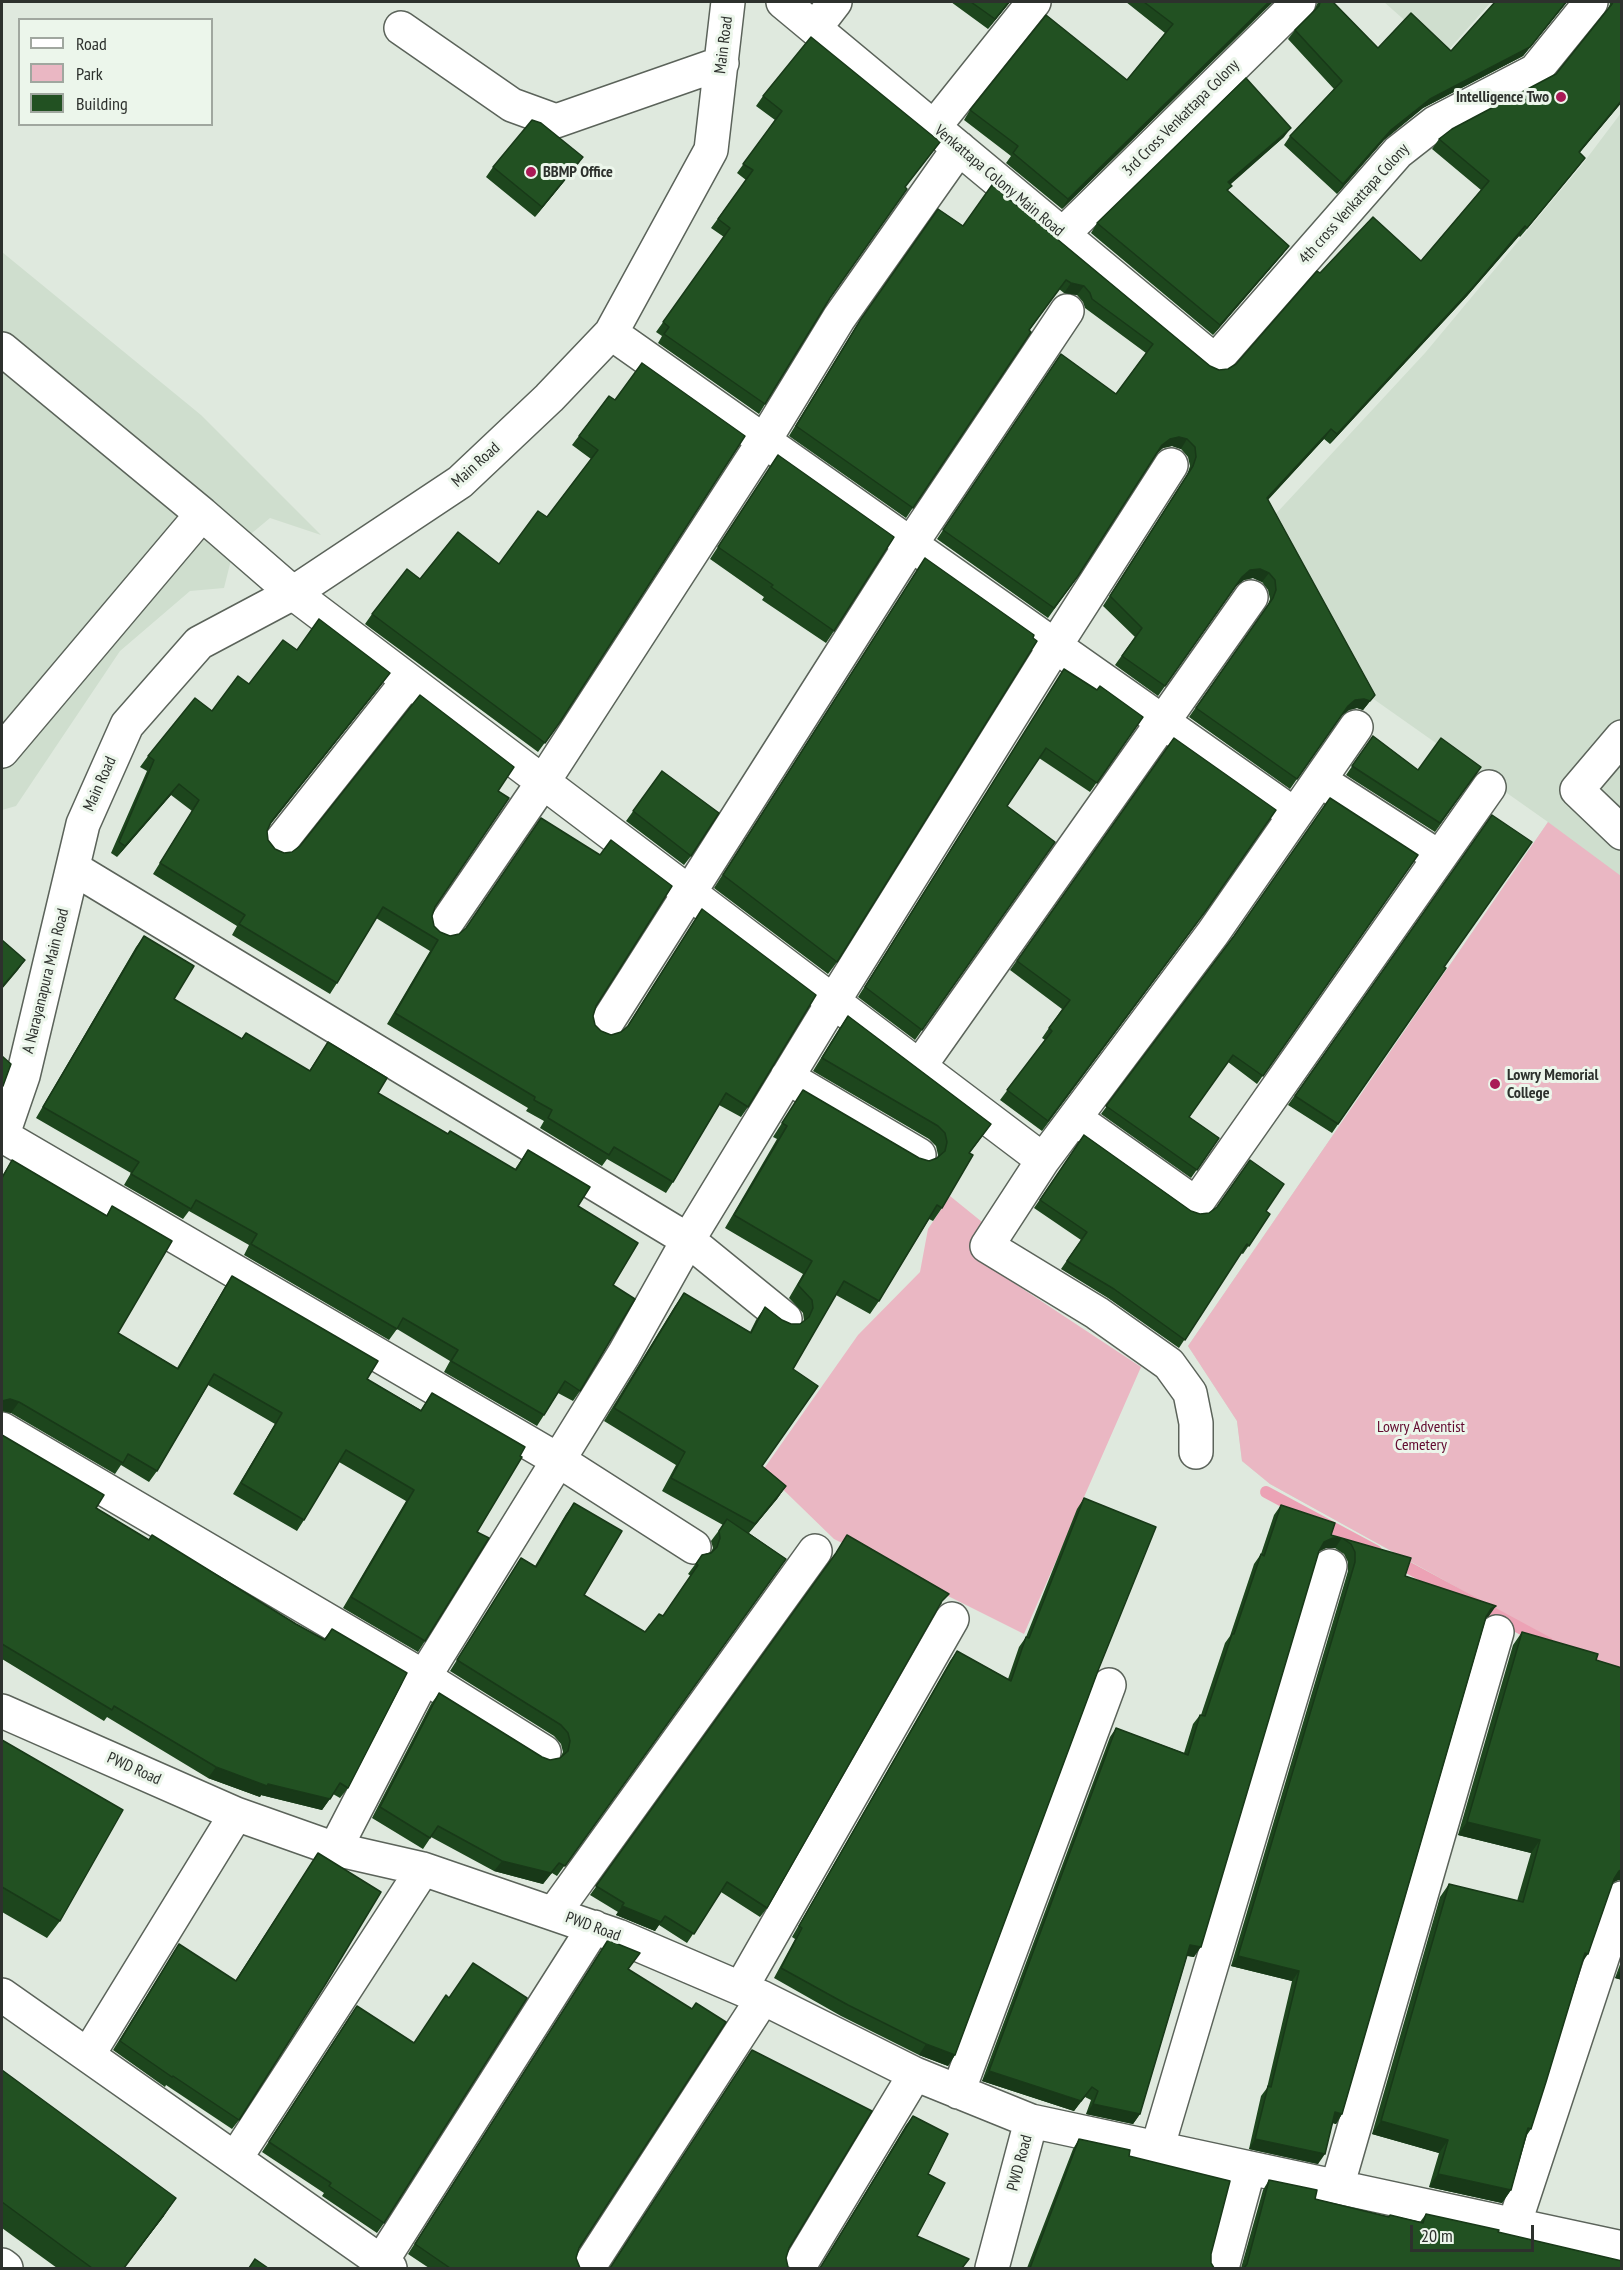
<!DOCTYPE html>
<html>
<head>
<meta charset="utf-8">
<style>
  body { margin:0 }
  #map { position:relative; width:1623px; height:2270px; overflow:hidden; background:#dfe9de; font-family:"PT Sans Narrow",sans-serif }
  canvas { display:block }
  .frame { position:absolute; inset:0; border:3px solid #2d312d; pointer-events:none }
  .legend { position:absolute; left:18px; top:18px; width:195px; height:108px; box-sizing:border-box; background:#ecf6eb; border:2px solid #a0a79f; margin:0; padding:8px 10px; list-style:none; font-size:18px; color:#2d312d }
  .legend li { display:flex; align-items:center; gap:12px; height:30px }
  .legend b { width:30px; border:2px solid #a0a79f }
  .scale { position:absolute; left:1410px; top:2225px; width:124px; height:27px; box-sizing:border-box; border:3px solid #2d312d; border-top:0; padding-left:8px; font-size:18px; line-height:21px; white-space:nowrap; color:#2d312d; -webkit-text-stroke:4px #ecf6eb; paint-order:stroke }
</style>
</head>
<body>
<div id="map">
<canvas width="1623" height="2270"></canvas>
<div class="frame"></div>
<ul class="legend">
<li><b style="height:8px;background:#fff"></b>Road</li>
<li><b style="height:16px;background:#eab7c3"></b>Park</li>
<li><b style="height:16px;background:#225122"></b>Building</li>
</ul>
<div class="scale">20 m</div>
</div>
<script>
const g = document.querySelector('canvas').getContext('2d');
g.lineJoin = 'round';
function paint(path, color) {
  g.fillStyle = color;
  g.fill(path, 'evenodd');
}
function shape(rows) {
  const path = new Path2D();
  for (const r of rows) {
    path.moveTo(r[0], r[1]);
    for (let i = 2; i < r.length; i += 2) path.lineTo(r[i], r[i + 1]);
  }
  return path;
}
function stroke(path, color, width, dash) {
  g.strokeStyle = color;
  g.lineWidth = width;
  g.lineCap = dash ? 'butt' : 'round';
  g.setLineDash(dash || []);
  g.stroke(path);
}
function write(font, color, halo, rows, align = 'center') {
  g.font = font + ' "PT Sans Narrow",sans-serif';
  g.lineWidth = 6;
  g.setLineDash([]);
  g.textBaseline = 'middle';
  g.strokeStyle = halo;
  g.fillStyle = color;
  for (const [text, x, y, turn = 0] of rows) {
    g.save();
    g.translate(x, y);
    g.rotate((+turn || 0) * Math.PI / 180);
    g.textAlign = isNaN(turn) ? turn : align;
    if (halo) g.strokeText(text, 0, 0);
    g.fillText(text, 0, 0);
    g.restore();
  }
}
const built = shape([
  [1384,2,1491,2,1444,55],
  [1621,113,1621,1675,1596,1664,1270,1484,1242,1461,1237,1421,1188,1346,1548,822,1365,693,1272,518,1425,353,1581,166],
  [2,252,201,415,321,535,270,518,234,548,224,588,190,591,120,651,16,806,2,810]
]);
const green = shape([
  [1548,822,1621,876,1621,1675,1596,1664,1270,1484,1242,1461,1237,1421,1188,1346],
  [950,1196,987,1226,976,1258,1141,1367,1024,1634,834,1539,763,1470,858,1335,920,1272,928,1229]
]);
const stream = shape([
  [1266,1492,1376,1551],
  [1394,1560,1548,1643]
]);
const minor = shape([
  [783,2,1215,361,1398,152,1435,123,1535,71,1591,2],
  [401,28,512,105,556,121,722,63],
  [815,28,835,2],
  [934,127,1034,2],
  [1063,234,1299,2],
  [611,333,1295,815],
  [2,349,202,514,293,593,1043,1160],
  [1622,737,1577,790,1622,833],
  [2,751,202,514],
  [1321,781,1439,857],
  [278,845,408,681],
  [73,868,688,1240,785,1319],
  [443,928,543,782,764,441,839,318,959,148],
  [604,1027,911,544,1067,311],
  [919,1067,1251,597],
  [787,1077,919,1155],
  [1076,1119,1196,1204,1489,787],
  [3,1136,558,1460,694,1547],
  [2,1137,23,1076,83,824,127,725,199,643,293,593,460,482,549,398,611,333,711,150,728,2],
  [2,1429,424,1677,544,1752],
  [1196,1452,1196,1423,1190,1393,1169,1364,1097,1313,987,1246,1043,1160,1213,933,1356,727],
  [2,1711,236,1814,335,1849,423,1869,618,1936,763,1998,915,2074,1031,2121,992,2268],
  [335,1849,424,1677,624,1354,688,1240,833,1002,1055,646,1171,465],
  [554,1913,815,1551],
  [741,1988,952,1619],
  [2,1995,390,2268],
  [88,2055,236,1814],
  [958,2092,1109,1685],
  [1031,2121,1622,2248],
  [1157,2149,1330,1566],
  [235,2159,423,1869],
  [1337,2187,1497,1632],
  [1514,2225,1622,1898],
  [381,2262,594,1927],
  [2,2265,6,2268],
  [588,2268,763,1998],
  [798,2268,915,2074],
  [1222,2268,1249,2168]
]);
const wall = shape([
  [951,2,1010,2,988,29],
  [1126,2,1273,2,1062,209,1006,163,1011,156,964,120,970,110,1127,80,1165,33],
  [1318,2,1333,2,1378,48,1451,51,1495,2,1567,2,1523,56,1423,108,1384,140,1337,194,1284,145,1290,136,1334,89,1288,39,1295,30,1314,11],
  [1609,2,1622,2,1622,102,1579,153,1585,158,1578,167,1520,237,1519,236,1467,296,1330,444,1324,439,1268,500,1375,695,1363,710,1357,708,1349,710,1341,716,1290,789,1189,717,1267,607,1270,599,1268,590,1262,582,1253,578,1244,580,1236,586,1158,696,1115,665,1135,637,1103,606,1187,475,1190,466,1188,457,1181,449,1172,446,1163,448,1156,454,1078,576,1048,618,937,539,1061,354,1116,394,1146,353,1085,308,1083,302,1077,295,1064,293,1059,289,1029,331,1031,332,906,518,789,436,855,328,938,209,963,226,992,185,1210,366,1219,370,1228,369,1236,364,1320,273,1421,261,1481,190,1432,149,1439,139,1556,74,1607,11,1610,4],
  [763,96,940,142,905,187,830,298,759,414,658,343,662,336,656,332,724,237,711,228,746,180,737,173,775,120,756,106],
  [1284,137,1230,184,1228,191,1289,246,1282,255,1213,335,1091,233,1097,223],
  [493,167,576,167,535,217,486,177],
  [609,396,560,722,538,752,365,624,372,614,420,579,499,564,547,517,591,459,572,445],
  [778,455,834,631,826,643,762,600,764,597,710,559],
  [925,558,837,962,828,974,714,888],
  [297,650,382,684,270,825,267,831,268,840,275,849,284,853,292,852,498,791,435,907,432,916,434,926,440,932,596,1006,593,1016,595,1025,601,1031,611,1035,621,1032,626,1028,702,909,748,1107,741,1117,719,1105,673,1182,666,1193,607,1159,602,1166,540,1128,544,1121,526,1111,528,1108,387,1024,430,951,376,918,337,983,330,994,232,935,237,926,153,874,192,811,171,795,117,857,111,853,147,771,140,767,148,756],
  [1064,669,1097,690,1143,717,1090,792,1039,758,1007,806,1055,842,915,1040,858,997],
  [1373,736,1418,770,1481,767,1435,832,1346,775],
  [1174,738,1198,922,1042,1131,1000,1100,1045,1040,1042,1038,1062,1009,1010,970],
  [662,771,691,856,684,865,626,821],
  [1492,815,1444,967,1446,968,1332,1133,1288,1105],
  [1418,855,1257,1084,1228,1062,1189,1117,1219,1138,1191,1178,1101,1114,1233,937],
  [144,936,174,999,241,1039,246,1033,309,1071,328,1042,378,1093,447,1134,515,1169,528,1150,578,1206,613,1285,580,1391,573,1401,558,1393,537,1426,444,1372,450,1361,397,1329,389,1340,244,1255,249,1245,189,1211,183,1219,124,1185,131,1173,36,1118,136,947],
  [848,1016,991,1124,969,1154,942,1208,933,1221,929,1219,879,1301,870,1314,836,1295,793,1369,762,1466,786,1486,777,1499,749,1533,786,1559,557,1876,552,1873,543,1884,494,1871,431,1837,423,1849,372,1818,431,1704,439,1693,542,1757,550,1760,560,1758,563,1752,561,1744,554,1736,450,1671,521,1558,535,1566,566,1514,574,1503,584,1595,645,1632,663,1616,691,1576,688,1574,702,1555,711,1552,713,1548,711,1541,723,1525,662,1491,676,1465,604,1421,675,1306,684,1293,750,1332,756,1320,765,1307,782,1320,791,1324,800,1324,804,1321,803,1313,789,1298,803,1274,725,1228,777,1139,773,1137,803,1090,919,1158,929,1161,937,1158,938,1155,936,1146,929,1139,813,1071,839,1029],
  [1084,1135,1191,1211,1200,1214,1266,1211,1270,1214,1243,1254,1241,1253,1179,1348,1108,1298,1061,1269,1081,1240,1034,1208],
  [12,1160,106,1216,112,1206,118,1333,177,1368,225,1287,232,1276,367,1379,421,1410,432,1393,477,1532,425,1641,418,1652,343,1608,406,1501,339,1462,304,1520,297,1531,233,1494,275,1424,208,1385,157,1471,149,1482,121,1465,115,1474,11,1413,2,1411,2,1176],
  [2,1435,96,1508,149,1540,296,1624,324,1639,332,1629,348,1788,340,1798,333,1794,322,1810,261,1795,260,1797,208,1778,107,1717,104,1721,2,1659],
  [1084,1498,1099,1668,955,2055,948,2066,919,2055,841,2016,774,1978,795,1939,792,1937,950,1661,957,1651,1008,1679,1019,1647,1026,1637,1077,1509],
  [1281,1505,1331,1535,1411,1558,1405,1576,1489,1616,1486,1618,1342,2114,1336,2124,1333,2123,1318,2164,1249,2149,1261,2096,1267,2088,1292,1981,1231,1966,1348,1571,1348,1562,1344,1554,1335,1548,1326,1548,1319,1551,1194,1957,1187,1956,1140,2114,1133,2124,1086,2114,1091,2100,1085,2097,1074,2111,982,2081,1110,1737,1116,1728,1184,1753,1193,1724,1200,1715,1201,1715,1225,1643,1230,1636,1254,1564,1261,1554,1274,1515],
  [847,1535,942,1603,938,1607,767,1908,760,1917,721,1892,687,1943,659,1925,655,1931,616,1915,618,1912,590,1895,831,1561],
  [1522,1632,1596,1660,1622,1668,1622,1880,1618,1880,1612,1883,1581,1965,1531,2129,1527,2135,1511,2190,1502,2203,1429,2187,1439,2153,1372,2134,1440,1897,1449,1884,1517,1901,1531,1853,1458,1835,1513,1645],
  [2,1740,60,1921,47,1938,2,1912],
  [318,1853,239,2120,232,2129,166,2085,165,2087,113,2050,179,1944,235,1981],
  [608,1940,628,1969,579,2248,576,2258,580,2268,429,2268,408,2254],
  [1622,1959,1622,1980,1615,1978],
  [350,2016,414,2043,384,2223,377,2233,322,2196,324,2193,262,2152],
  [2,2070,164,2216,124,2268,57,2268,2,2228],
  [913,2116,928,2174,917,2236,962,2268,820,2268,906,2125],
  [1079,2139,1129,2156,1211,2254,1211,2263,1214,2268,1027,2268,1073,2149],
  [1269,2180,1315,2199,1388,2217,1390,2215,1420,2222,1426,2214,1498,2232,1622,2268,1241,2268,1263,2190]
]);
const shadedWall = shape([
  [1009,2,1010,2,988,29,995,19],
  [1269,2,1262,12,1062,209,1068,199],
  [1270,2,1273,2,1262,12],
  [1566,2,1567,2,1523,56,1423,108,1384,140,1337,194,1343,184,1391,130,1430,99],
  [1622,100,1622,102,1572,162,1579,152],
  [1291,128,1284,137,1222,192,1228,182],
  [583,157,576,167,535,217,542,207],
  [1585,158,1578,167,1520,237,1527,228],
  [1525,226,1519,236,1467,296,1330,444,1337,434],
  [1289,246,1282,255,1213,335,1220,325],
  [1071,283,1084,286,1077,295,1064,293],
  [1331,429,1324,439,1260,508,1267,498],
  [1179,437,1187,439,1181,449,1172,446,1163,448,1155,455,1162,445,1170,439],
  [1260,569,1269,573,1262,582,1253,578,1244,580,1236,586,1158,696,1242,577,1250,570],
  [390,673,382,684,263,833,271,822],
  [1375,695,1363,710,1357,708,1349,710,1341,716,1348,706,1355,700],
  [179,784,171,795,117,857,125,846],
  [25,960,18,970,2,989,2,987],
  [10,1399,19,1402,11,1413,2,1411,2,1401],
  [786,1486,777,1499,745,1537,755,1524],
  [1333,1538,1342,1538,1335,1548,1326,1548,1318,1552,1324,1542],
  [1496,1606,1489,1616,1484,1619,1491,1609],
  [216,1767,330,1799,322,1810,261,1795,260,1797,208,1778],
  [1467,1822,1540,1840,1531,1853,1458,1835],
  [502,1861,559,1863,543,1884,494,1871],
  [1622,1869,1622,1880,1618,1880,1610,1884,1619,1871],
  [622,1906,661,1922,655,1931,616,1915],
  [1190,1945,1201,1947,1194,1957,1183,1955],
  [1585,1953,1588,1954,1579,1967],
  [1238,1956,1299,1971,1292,1981,1231,1966],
  [1622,1969,1622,1980,1615,1978],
  [926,2044,955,2055,948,2066,919,2055],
  [989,2071,1081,2101,1074,2111,982,2081],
  [1093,2104,1140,2114,1133,2124,1086,2114],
  [1335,2112,1342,2114,1336,2124,1328,2122],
  [1381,2121,1448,2140,1439,2153,1372,2134],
  [1255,2139,1325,2154,1318,2164,1249,2149],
  [1438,2174,1511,2190,1502,2203,1429,2187],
  [176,2198,164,2216,124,2268]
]);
const building = shape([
  [971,2,1009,2,995,19,971,2],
  [1144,2,1269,2,1068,199,1013,153,1018,146,970,110,1046,15,1127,80,1173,24,1144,2],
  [1320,2,1333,2,1378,48,1411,13,1451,51,1495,2,1566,2,1530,47,1430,99,1391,130,1343,184,1290,136,1342,81,1295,30,1319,6,1320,2],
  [1613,2,1622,2,1622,100,1579,152,1585,158,1527,228,1525,226,1474,286,1337,434,1331,429,1267,498,1375,695,1370,701,1364,699,1355,700,1348,706,1297,779,1196,708,1273,598,1276,590,1275,580,1269,573,1260,569,1250,570,1242,577,1165,686,1122,656,1142,628,1110,596,1193,466,1196,457,1195,447,1187,439,1179,437,1170,439,1162,445,1078,576,1054,608,943,530,1061,354,1116,394,1153,344,1092,299,1090,293,1084,286,1071,283,1066,280,1029,330,1031,332,913,508,796,426,861,319,938,209,963,226,992,185,1210,366,1219,370,1228,369,1236,364,1317,271,1320,273,1373,217,1421,261,1489,181,1439,139,1452,129,1556,74,1612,4,1613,2],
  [811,37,940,142,905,187,907,189,830,298,765,404,664,334,669,327,663,322,730,228,718,219,753,170,743,164,782,111,763,96,811,37],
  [1246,78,1291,128,1228,182,1232,186,1227,190,1289,246,1220,325,1097,223,1246,78],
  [532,120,541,123,583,157,542,207,493,167,532,120],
  [642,363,745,436,560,722,545,743,372,614,407,569,420,579,458,532,499,564,538,511,547,517,598,450,579,436,609,396,615,400,642,363],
  [778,455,894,537,834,631,771,587,773,585,718,547,778,455],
  [925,558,1034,635,1033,638,1037,641,837,962,723,875,925,558],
  [319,619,390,673,271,822,267,831,268,840,275,849,284,853,292,852,300,846,420,695,514,767,498,791,509,798,435,907,432,916,434,926,440,932,450,936,459,934,466,928,541,818,600,855,611,840,672,886,596,1006,593,1016,595,1025,601,1031,611,1035,621,1032,628,1026,702,909,816,995,748,1107,726,1093,673,1182,614,1147,609,1155,548,1118,552,1110,534,1100,535,1097,395,1013,438,940,383,907,337,983,239,924,245,915,160,863,199,800,179,784,125,846,119,842,154,760,148,756,195,698,212,711,238,676,249,684,283,640,297,650,319,619],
  [1064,669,1097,690,1100,686,1143,717,1097,783,1046,748,1007,806,1055,842,922,1030,865,987,1064,669],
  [1373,736,1418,770,1441,738,1481,767,1440,823,1352,766,1373,736],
  [1174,738,1276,810,1205,912,1048,1121,1007,1090,1052,1031,1049,1028,1070,1000,1017,961,1174,738],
  [662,771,719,813,691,856,633,811,662,771],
  [1330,798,1418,855,1263,1076,1233,1055,1189,1117,1219,1138,1197,1170,1106,1106,1234,936,1330,798],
  [1492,815,1532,842,1444,967,1446,968,1338,1124,1295,1096,1492,815],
  [144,936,194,966,174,999,242,1039,246,1033,310,1071,328,1042,387,1078,378,1093,448,1134,450,1131,516,1170,528,1150,590,1187,578,1206,638,1243,613,1285,635,1299,580,1391,565,1381,544,1415,451,1361,458,1350,403,1318,397,1329,251,1244,257,1234,196,1200,191,1209,131,1174,139,1162,43,1107,144,936],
  [2,940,25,960,2,987,2,940],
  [848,1016,991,1124,969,1153,973,1155,942,1208,937,1205,879,1301,844,1281,793,1369,818,1386,762,1466,786,1486,755,1524,671,1478,685,1452,614,1408,684,1293,751,1333,765,1307,782,1320,791,1324,800,1324,809,1317,813,1308,812,1300,798,1285,812,1261,734,1215,787,1126,782,1123,803,1090,919,1158,929,1161,937,1158,945,1151,947,1142,945,1133,938,1126,822,1058,848,1016],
  [2,1056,11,1064,3,1086,2,1084,2,1056],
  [1084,1135,1191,1211,1200,1214,1209,1213,1217,1207,1250,1160,1284,1184,1266,1211,1270,1214,1249,1246,1247,1244,1185,1340,1114,1289,1067,1261,1087,1232,1040,1200,1084,1135],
  [12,1160,107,1216,112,1206,172,1241,118,1333,178,1369,232,1276,378,1361,367,1379,421,1411,432,1393,525,1447,520,1456,522,1457,477,1532,489,1538,425,1641,351,1597,414,1490,346,1450,304,1520,241,1483,282,1413,214,1374,157,1471,128,1454,123,1463,19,1402,10,1399,2,1401,2,1178,12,1160],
  [2,1435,104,1495,96,1508,149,1540,152,1535,296,1624,325,1640,332,1629,407,1673,348,1788,340,1783,330,1799,268,1784,267,1786,216,1767,114,1706,112,1710,2,1644,2,1435],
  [1084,1498,1156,1527,1099,1668,955,2055,926,2044,848,2005,781,1968,802,1928,799,1926,957,1651,1011,1681,1026,1637,1029,1638,1084,1498],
  [574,1503,622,1531,584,1595,645,1632,659,1614,663,1616,698,1565,696,1564,702,1555,711,1553,717,1547,720,1538,719,1531,727,1519,786,1559,565,1866,559,1863,551,1873,502,1861,438,1826,430,1838,380,1807,439,1693,542,1757,550,1760,560,1758,568,1751,570,1741,568,1733,561,1725,457,1660,521,1558,536,1567,574,1503],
  [1281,1505,1335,1523,1331,1535,1411,1558,1405,1576,1496,1606,1491,1609,1486,1617,1342,2114,1335,2112,1325,2154,1255,2139,1268,2086,1271,2087,1299,1971,1238,1956,1355,1562,1355,1552,1351,1544,1342,1538,1333,1538,1324,1542,1319,1551,1201,1947,1190,1945,1140,2114,1093,2104,1098,2091,1092,2087,1081,2101,989,2071,1116,1728,1188,1755,1200,1715,1205,1716,1232,1634,1234,1634,1261,1554,1264,1556,1281,1505],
  [847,1535,949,1594,942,1601,767,1908,727,1882,694,1934,665,1916,661,1922,622,1906,624,1903,596,1886,836,1553,847,1535],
  [1522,1632,1598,1654,1596,1660,1622,1668,1622,1869,1619,1871,1614,1879,1588,1954,1585,1953,1546,2082,1531,2129,1528,2128,1511,2190,1438,2174,1448,2140,1381,2121,1449,1884,1523,1902,1540,1840,1467,1822,1522,1632],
  [2,1740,123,1810,60,1921,2,1887,2,1740],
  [318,1853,381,1892,325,1985,239,2120,173,2076,172,2077,120,2041,179,1944,236,1981,318,1853],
  [608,1940,640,1953,628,1969,692,2009,696,2003,726,2022,579,2248,576,2258,580,2268,450,2268,415,2244,608,1940],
  [473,1963,527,1998,384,2223,329,2186,331,2183,269,2142,357,2006,414,2043,446,1995,449,1998,473,1963],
  [752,2050,872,2111,789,2248,786,2258,788,2267,790,2268,610,2268,752,2050],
  [2,2070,176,2198,124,2268,92,2268,2,2202,2,2070],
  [913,2116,948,2134,928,2174,945,2183,917,2236,969,2259,962,2268,820,2268,913,2116],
  [1079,2139,1130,2150,1129,2156,1230,2181,1211,2254,1211,2263,1214,2268,1030,2268,1079,2139],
  [1269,2180,1317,2190,1315,2199,1389,2217,1390,2215,1423,2223,1426,2214,1499,2230,1498,2232,1622,2261,1622,2268,1244,2268,1247,2264,1269,2180],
  [255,2259,268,2268,249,2268,255,2259]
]);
const markers = [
  [1561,97,6,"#a91a56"],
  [531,172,6,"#a91a56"],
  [1495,1084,6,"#a91a56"]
];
const streetNames = [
  ["Main Road",724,45,-83],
  ["3rd Cross Venkattapa Colony",1181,118,-45],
  ["Venkattapa Colony Main Road",999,181,40],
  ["4th cross Venkattapa Colony",1354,204,-48],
  ["Main Road",476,465,-42],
  ["Main Road",100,784,-66],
  ["A Narayanapura Main Road",46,981,-76],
  ["PWD Road",134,1769,24],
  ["PWD Road",593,1927,20],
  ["PWD Road",1020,2163,-75]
];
const poiNames = [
  ["Intelligence Two",1549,97,"right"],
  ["BBMP Office",543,172],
  ["Lowry Memorial",1507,1075],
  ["College",1507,1093]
];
const parkNames = [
  ["Lowry Adventist",1421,1427],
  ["Cemetery",1421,1445]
];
paint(built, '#cfdece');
paint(green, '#eab7c3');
stroke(stream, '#eca2b5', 12);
stroke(minor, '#5b635a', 36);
stroke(minor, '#fff', 33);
paint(wall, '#1d461d');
paint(shadedWall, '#183918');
paint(building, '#225122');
stroke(building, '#183918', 1.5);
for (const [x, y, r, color] of markers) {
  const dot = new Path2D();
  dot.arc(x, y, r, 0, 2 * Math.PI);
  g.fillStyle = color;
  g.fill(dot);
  stroke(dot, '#ecf6eb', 2);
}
write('16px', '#2d312d', '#ecf6eb', streetNames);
write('bold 16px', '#2d312d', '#ecf6eb', poiNames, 'left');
write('16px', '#620a2f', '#ecf6eb', parkNames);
</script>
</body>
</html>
